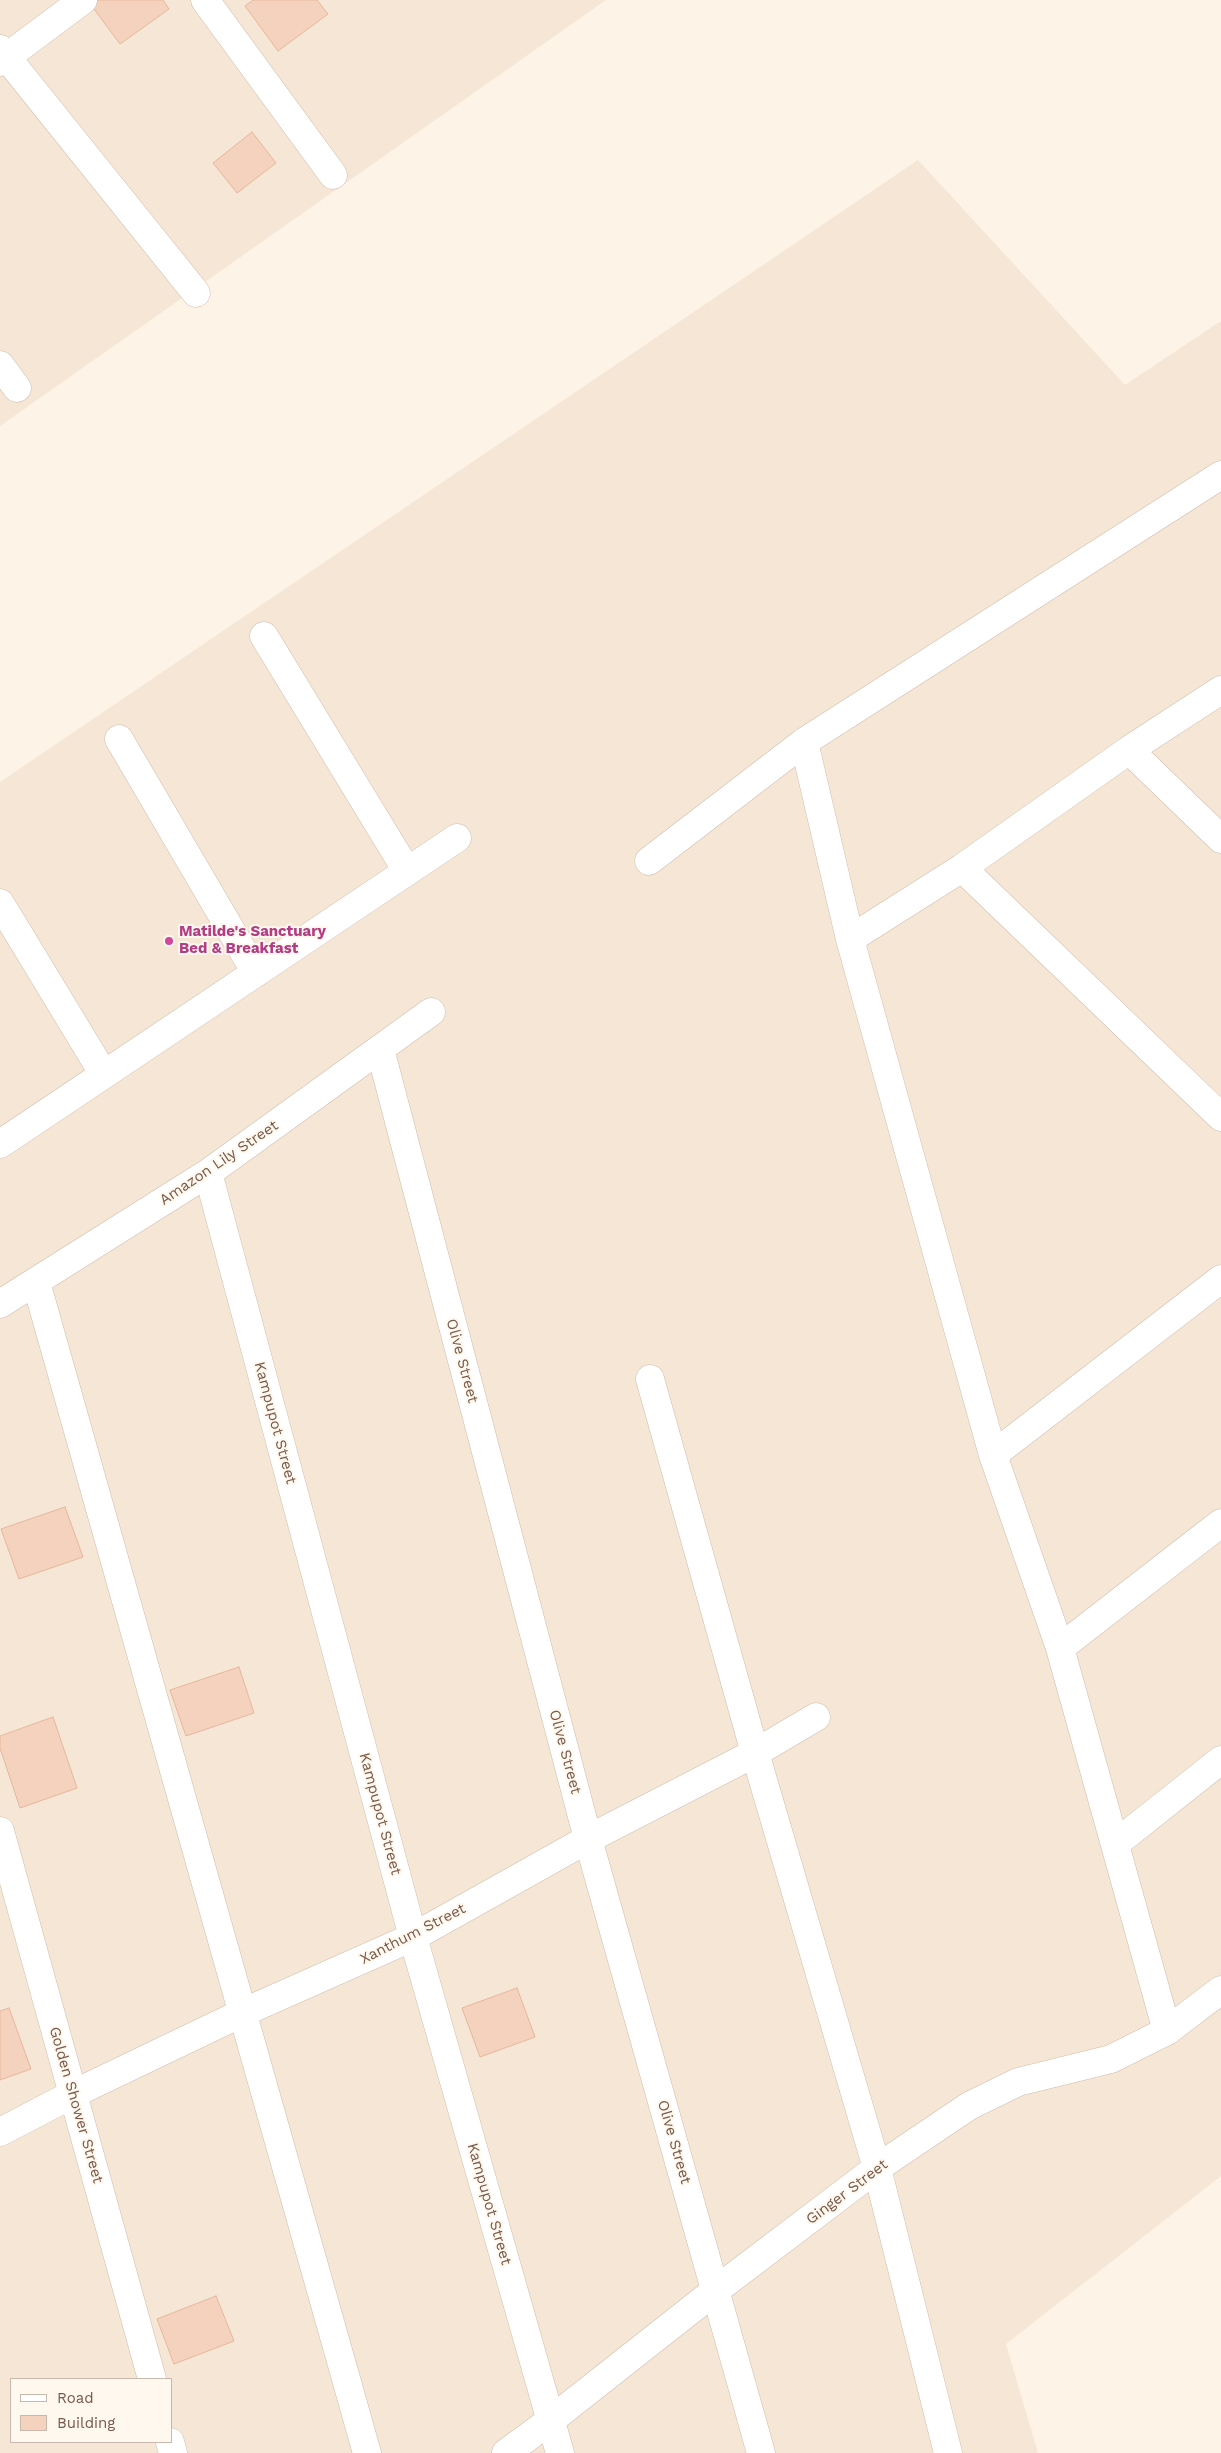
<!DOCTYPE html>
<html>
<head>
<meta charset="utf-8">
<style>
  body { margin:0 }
  #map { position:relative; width:1221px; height:2453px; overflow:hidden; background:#fdf4e7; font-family:"Work Sans",sans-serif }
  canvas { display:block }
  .legend { position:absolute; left:10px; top:2378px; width:162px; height:65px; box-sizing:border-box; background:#fff8ee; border:1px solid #c9b8ac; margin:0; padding:6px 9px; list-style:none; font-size:15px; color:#78594a }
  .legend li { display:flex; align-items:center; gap:10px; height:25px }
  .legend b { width:25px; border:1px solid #c9b8ac }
</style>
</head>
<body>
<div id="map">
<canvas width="1221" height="2453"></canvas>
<ul class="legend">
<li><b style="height:6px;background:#fff"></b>Road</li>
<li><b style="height:14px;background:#f4d2bd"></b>Building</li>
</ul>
</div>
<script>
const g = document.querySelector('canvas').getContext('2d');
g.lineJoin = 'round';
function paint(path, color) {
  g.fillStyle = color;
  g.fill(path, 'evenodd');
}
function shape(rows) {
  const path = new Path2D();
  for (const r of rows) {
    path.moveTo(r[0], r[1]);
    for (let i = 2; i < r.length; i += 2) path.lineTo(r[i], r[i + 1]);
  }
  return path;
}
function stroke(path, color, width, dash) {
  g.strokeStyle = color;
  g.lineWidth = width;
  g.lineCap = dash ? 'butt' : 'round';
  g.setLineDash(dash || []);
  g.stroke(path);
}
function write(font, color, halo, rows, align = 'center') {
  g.font = font + ' "Work Sans",sans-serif';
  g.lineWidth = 4;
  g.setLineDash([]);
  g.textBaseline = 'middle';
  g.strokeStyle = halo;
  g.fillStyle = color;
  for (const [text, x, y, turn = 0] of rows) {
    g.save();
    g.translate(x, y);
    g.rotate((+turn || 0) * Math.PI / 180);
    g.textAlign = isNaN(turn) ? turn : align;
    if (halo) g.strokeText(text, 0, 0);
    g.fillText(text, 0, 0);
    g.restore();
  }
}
const residential = shape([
  [0,0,606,0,0,426],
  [918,160,1125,385,1221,321,1221,2176,1006,2344,1038,2453,0,2453,0,782],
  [11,2379,171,2379,171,2442,11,2442]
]);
const building = shape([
  [98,0,163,0,169,9,120,44,91,5,98,0],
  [253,0,317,0,328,14,278,51,245,6,253,0],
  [252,132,276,163,237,193,213,163,252,132],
  [65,1507,83,1557,19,1579,1,1529,65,1507],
  [239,1667,254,1713,186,1736,170,1690,239,1667],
  [53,1717,77,1788,20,1808,0,1748,0,1736,53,1717],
  [517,1988,535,2037,480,2057,462,2008,517,1988],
  [9,2008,31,2069,0,2080,0,2011,9,2008],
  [216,2296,234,2341,174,2364,157,2319,216,2296]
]);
const minor = shape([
  [205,0,333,175],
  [0,49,196,293],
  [0,62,83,0],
  [0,365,17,388],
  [264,636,407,871],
  [119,739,256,973],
  [804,742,850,939,993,1455,1060,1648,1167,2031],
  [1129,750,1221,839],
  [649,861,804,742,1221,475],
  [962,868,1221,1117],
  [0,903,103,1073],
  [850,939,962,868,1129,750,1221,690],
  [380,1049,588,1839,761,2453],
  [0,1144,457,838],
  [208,1173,413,1937,560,2453],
  [36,1282,367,2453],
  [0,1304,208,1173,431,1012],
  [650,1379,755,1753,877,2168,948,2453],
  [993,1455,1221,1279],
  [1060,1648,1221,1523],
  [0,1831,152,2379],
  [1115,1844,1221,1760],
  [0,2132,73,2094,242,2013,413,1937,588,1839,755,1753,816,1717],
  [170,2442,173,2453],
  [506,2453,551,2420,716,2290,877,2168,969,2106,1018,2082,1111,2059,1167,2031,1221,1990]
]);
const markers = [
  [169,941,5,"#d1479c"]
];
const hotelNames = [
  ["Matilde's Sanctuary",179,932],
  ["Bed & Breakfast",179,949]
];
const streetNames = [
  ["Amazon Lily Street",219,1163,-34],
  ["Olive Street",462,1361,75],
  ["Kampupot Street",275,1423,75],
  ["Olive Street",565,1752,75],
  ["Kampupot Street",380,1814,75],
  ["Xanthum Street",413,1934,-27],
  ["Golden Shower Street",76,2105,74],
  ["Olive Street",674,2142,74],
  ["Ginger Street",847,2192,-37],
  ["Kampupot Street",489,2204,74]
];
paint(residential, '#f5e6d5');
paint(building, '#f4d2bd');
stroke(building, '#e7b79d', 1);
stroke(minor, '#d2bdae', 29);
stroke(minor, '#fff', 28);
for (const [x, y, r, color] of markers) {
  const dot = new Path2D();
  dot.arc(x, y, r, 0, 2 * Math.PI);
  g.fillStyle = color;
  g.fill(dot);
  stroke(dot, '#fff8ee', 2);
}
write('bold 15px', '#b23c85', '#fff8ee', hotelNames, 'left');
write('15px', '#78594a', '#fff8ee', streetNames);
</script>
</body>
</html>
